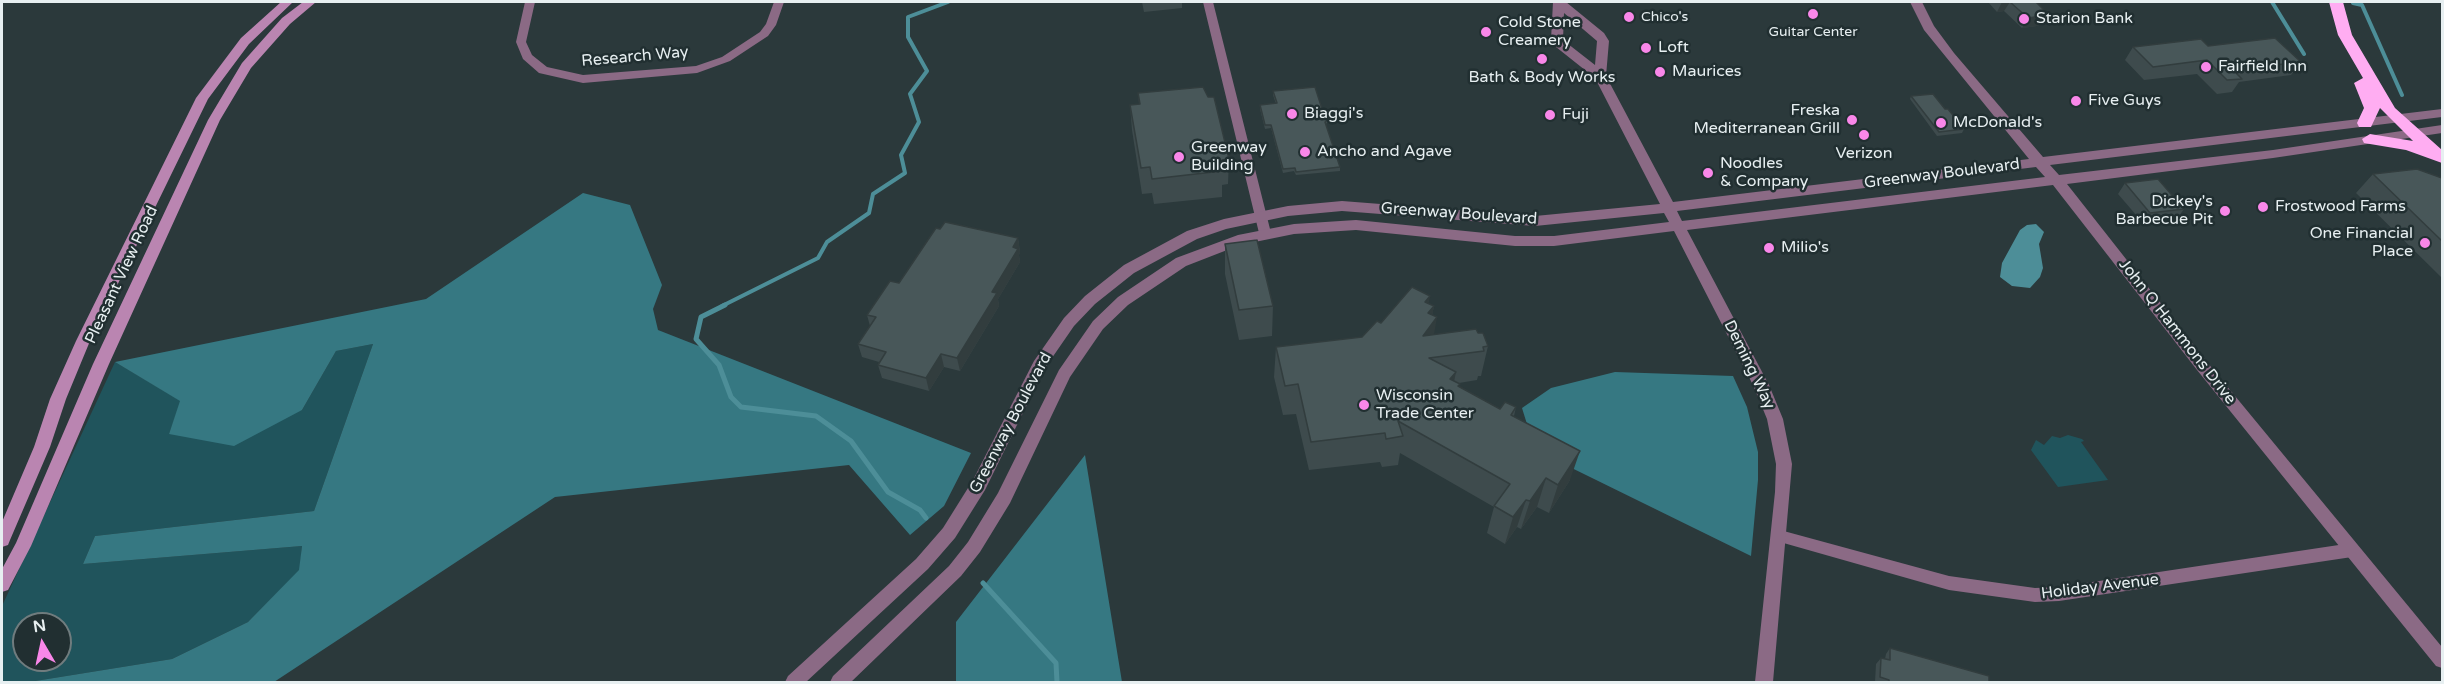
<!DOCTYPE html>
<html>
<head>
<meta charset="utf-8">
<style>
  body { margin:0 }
  #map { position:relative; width:2444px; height:684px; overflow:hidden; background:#2b393b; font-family:"Varela Round",sans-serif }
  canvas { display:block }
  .frame { position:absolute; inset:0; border:3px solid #e7eff1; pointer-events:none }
  .north { position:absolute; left:12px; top:612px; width:60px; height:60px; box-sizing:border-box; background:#212f31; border:2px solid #707c7e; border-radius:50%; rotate:351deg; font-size:16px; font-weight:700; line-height:24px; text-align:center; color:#e7eff1 }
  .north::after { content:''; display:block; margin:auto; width:21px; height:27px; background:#f987e9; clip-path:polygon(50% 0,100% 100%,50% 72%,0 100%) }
</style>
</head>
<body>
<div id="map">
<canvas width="2444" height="684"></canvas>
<div class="frame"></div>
<div class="north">N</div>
</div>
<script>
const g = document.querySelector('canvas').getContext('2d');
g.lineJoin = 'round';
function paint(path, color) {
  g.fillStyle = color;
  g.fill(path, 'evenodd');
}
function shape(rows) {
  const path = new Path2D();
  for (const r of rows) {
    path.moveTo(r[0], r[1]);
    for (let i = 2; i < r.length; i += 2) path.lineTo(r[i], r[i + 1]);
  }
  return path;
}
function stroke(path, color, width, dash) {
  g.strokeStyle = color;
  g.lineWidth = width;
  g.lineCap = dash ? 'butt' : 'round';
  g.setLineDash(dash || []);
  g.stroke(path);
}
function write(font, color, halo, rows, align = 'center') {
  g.font = font + ' "Varela Round",sans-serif';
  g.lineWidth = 5;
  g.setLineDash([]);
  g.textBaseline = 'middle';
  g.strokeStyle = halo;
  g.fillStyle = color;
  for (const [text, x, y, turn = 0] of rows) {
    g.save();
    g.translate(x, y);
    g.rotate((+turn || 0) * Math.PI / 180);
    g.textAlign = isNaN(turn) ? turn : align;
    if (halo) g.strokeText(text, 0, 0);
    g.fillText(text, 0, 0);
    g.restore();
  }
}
const green = shape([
  [373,344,314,511,95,536,83,564,302,546,300,570,248,622,172,659,29,682,2,682,2,606,115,362,181,401,169,434,302,410,336,351],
  [24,624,60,624,60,660,24,660],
  [2068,435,2082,439,2084,441,2081,442,2108,480,2058,487,2031,450,2036,440,2044,445,2052,436,2060,438]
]);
const forest = shape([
  [583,193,630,205,662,285,653,309,658,330,971,453,944,506,910,535,849,465,555,497,274,682,29,682,172,659,248,622,299,570,302,546,83,564,95,536,314,511,373,344,336,351,302,410,234,446,169,434,180,401,115,362,426,299],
  [1615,372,1733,376,1747,407,1758,452,1758,480,1751,556,1535,450,1522,408,1551,388],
  [1085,455,1122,682,956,682,956,622]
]);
const water = shape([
  [2036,224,2044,232,2039,244,2043,268,2040,277,2030,288,2012,286,2000,277,2002,263,2020,230,2027,225]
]);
const streamFar1 = shape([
  [2272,2,2304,54],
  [2353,3,2362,5,2402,95],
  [722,306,818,258,827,242,869,213,873,194,905,173,901,155,919,122,910,94,927,71,908,37,908,17,948,2]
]);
const stream = shape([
  [725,305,701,317,696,339,719,365,731,397,741,407,816,416,851,441,888,492,920,510,926,518],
  [983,583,1056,663,1057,682]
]);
const minor = shape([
  [525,2,535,2,526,42,532,55,547,67,583,75,696,66,722,57,760,32,766,24,774,2,784,2,776,25,768,36,730,61,697,73,583,83,539,73,523,59,516,42,525,2],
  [1203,2,1213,2,1271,233,1265,237,1259,233,1203,2],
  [1780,530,1949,576,2035,588,2059,587,2352,543,2357,545,2360,550,2357,555,2352,557,2059,601,2035,602,1949,590,1780,542,1775,541,1772,536,1775,531,1780,530]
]);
const tertiary = shape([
  [1553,2,1566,2,1604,33,1609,41,1606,76,1673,202,2029,159,1924,30,1910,2,1922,2,1934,26,1954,53,2043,157,2442,109,2442,117,2050,165,2059,175,2273,150,2442,125,2442,133,2273,158,2067,184,2207,362,2442,647,2442,668,2436,666,2197,370,2053,185,1687,230,1769,385,1783,419,1792,464,1773,682,1755,682,1775,492,1776,464,1767,419,1753,385,1674,231,1554,246,1515,246,1356,230,1294,234,1240,245,1186,266,1128,305,1103,329,1070,377,1010,503,980,552,961,576,851,682,830,682,833,676,949,566,968,542,998,493,1059,370,1093,321,1118,297,1176,258,1238,235,1294,224,1356,220,1515,236,1554,236,1669,222,1664,213,1535,226,1342,211,1288,216,1226,229,1197,239,1134,273,1095,304,1074,326,1045,368,985,490,955,538,928,569,806,682,785,682,788,676,916,559,943,528,973,480,1034,361,1064,318,1085,296,1124,265,1187,231,1224,219,1288,206,1342,201,1535,216,1660,204,1595,78,1556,47,1551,40,1553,2],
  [1564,13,1597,41,1595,65,1563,40,1564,13],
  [2036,167,2045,177,1682,221,1677,211,2036,167]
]);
const secondary = shape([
  [281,2,293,2,249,44,208,99,90,341,66,399,50,447,10,540,8,545,2,547,2,522,34,447,50,399,76,341,196,98,241,38,281,2],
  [303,2,316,2,290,24,251,68,220,120,109,364,31,546,8,590,2,592,2,569,16,543,93,364,208,120,242,63,282,18,303,2]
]);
const motorway = shape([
  [2329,2,2343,2,2352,35,2395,108,2442,150,2442,163,2406,150,2364,143,2362,139,2370,134,2413,141,2380,108,2371,127,2359,127,2357,123,2364,108,2354,83,2363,78,2338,35,2329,2]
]);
const wall = shape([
  [1142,2,1182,2,1182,8,1144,12],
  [1988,2,2036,2,2044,25,2022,28,2004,11,1997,12],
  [2208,46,2301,62,2291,75,2239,82,2232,92,2217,94,2197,74,2144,80,2125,60,2133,47],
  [1273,91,1324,115,1329,119,1328,122,1326,124,1340,167,1340,171,1296,175,1294,171,1283,173,1271,128,1265,129,1260,109,1260,105,1276,104,1273,95],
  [1138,93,1229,159,1228,184,1222,185,1222,197,1154,204,1152,193,1142,194,1132,130,1130,105,1139,104],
  [1911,96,1945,109,1964,129,1962,133,1937,136,1910,99],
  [2373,174,2442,178,2442,278,2356,193],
  [2125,183,2184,209,2177,219,2143,223,2118,194],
  [1018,238,1020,252,1019,255,1020,262,998,299,999,306,960,371,944,367,929,391,882,378,878,365,879,362,862,357,858,344,870,326,867,315,899,283],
  [1225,244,1273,306,1272,336,1239,340,1225,274],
  [1429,304,1434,306,1432,315,1434,334,1478,333,1488,346,1481,376,1478,376,1477,380,1459,383,1459,387,1500,409,1516,407,1514,416,1570,480,1549,513,1537,507,1521,529,1517,527,1505,544,1487,533,1494,507,1400,453,1398,465,1382,467,1380,462,1309,470,1296,414,1283,415,1274,377,1276,347,1362,337,1381,323],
  [1890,648,1989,682,1875,682,1876,664,1881,658,1885,659,1886,654]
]);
const shadedWall = shape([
  [2002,2,2010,2,2004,11,1997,12],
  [2049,15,2044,25,2022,28,2028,18],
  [1018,238,1020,252,1019,255,1020,262,998,299,999,306,960,371,957,358],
  [1430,296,1425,326,1425,302],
  [1434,306,1430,326,1437,317,1432,347,1423,336,1428,313],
  [941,354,944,367,929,391,926,378],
  [1456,372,1450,402,1450,379],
  [1580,451,1570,480,1549,513,1558,485],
  [1546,478,1537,507,1521,529,1530,501],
  [1526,500,1517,527,1505,544,1513,517]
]);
const building = shape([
  [2010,2,2036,2,2049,15,2028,18,2010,2],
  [2275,38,2301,62,2233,70,2242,79,2227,80,2207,60,2153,67,2133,47,2201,39,2208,46,2275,38],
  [1203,87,1208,97,1214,97,1229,159,1222,160,1222,171,1152,179,1150,167,1141,168,1130,105,1140,104,1138,93,1203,87],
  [1315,87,1324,115,1329,119,1325,122,1340,167,1296,172,1295,168,1283,169,1271,125,1265,125,1260,105,1277,103,1273,91,1315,87],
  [1933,94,1945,109,1948,109,1964,129,1939,132,1911,96,1933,94],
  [2417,169,2442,178,2442,241,2373,174,2417,169],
  [2158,179,2184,209,2150,213,2125,183,2158,179],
  [945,222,1018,238,1013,247,1018,249,992,292,997,293,957,358,941,354,926,378,878,365,886,352,858,344,876,317,867,315,890,281,899,283,936,228,940,229,945,222],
  [1257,240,1273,306,1239,310,1225,244,1257,240],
  [1412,287,1430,296,1425,302,1434,306,1428,313,1437,317,1423,336,1476,329,1478,333,1483,333,1488,346,1483,347,1484,351,1429,358,1456,372,1450,379,1460,384,1458,386,1500,409,1505,402,1516,407,1511,415,1580,451,1558,485,1546,478,1530,501,1526,500,1513,517,1494,506,1510,484,1398,421,1403,436,1386,439,1385,433,1311,442,1298,384,1285,386,1276,347,1362,337,1377,321,1381,323,1412,287],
  [1890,648,1989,676,1989,682,1889,682,1889,680,1880,677,1881,658,1890,660,1890,648]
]);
const markers = [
  [1813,14,6,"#f987e9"],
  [1629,17,6,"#f987e9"],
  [2024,19,6,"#f987e9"],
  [1486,32,6,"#f987e9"],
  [1646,48,6,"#f987e9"],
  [1542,59,6,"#f987e9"],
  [2206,67,6,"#f987e9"],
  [1660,72,6,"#f987e9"],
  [2076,101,6,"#f987e9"],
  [1292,114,6,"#f987e9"],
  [1550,115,6,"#f987e9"],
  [1852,120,6,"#f987e9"],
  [1941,123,6,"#f987e9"],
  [1864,135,6,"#f987e9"],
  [1305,152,6,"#f987e9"],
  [1179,157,6,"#f987e9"],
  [1708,173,6,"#f987e9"],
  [2263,207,6,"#f987e9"],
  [2225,211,6,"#f987e9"],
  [2425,243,6,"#f987e9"],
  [1769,248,6,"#f987e9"],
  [1364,405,6,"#f987e9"]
];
const farPoinames = [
  ["Chico's",1641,17],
  ["Guitar Center",1813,32,"center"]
];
const poiNames = [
  ["Starion Bank",2036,19],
  ["Cold Stone",1498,23],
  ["Creamery",1498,41],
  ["Loft",1658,48],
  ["Fairfield Inn",2218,67],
  ["Maurices",1672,72],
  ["Bath & Body Works",1542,78,"center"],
  ["Five Guys",2088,101],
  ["Freska",1840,111,"right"],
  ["Mediterranean Grill",1840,129,"right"],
  ["Biaggi's",1304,114],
  ["Fuji",1562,115],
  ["McDonald's",1953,123],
  ["Greenway",1191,148],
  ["Building",1191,166],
  ["Ancho and Agave",1317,152],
  ["Verizon",1864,154,"center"],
  ["Noodles",1720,164],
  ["& Company",1720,182],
  ["Dickey's",2213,202,"right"],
  ["Barbecue Pit",2213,220,"right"],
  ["Frostwood Farms",2275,207],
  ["One Financial",2413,234,"right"],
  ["Place",2413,252,"right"],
  ["Milio's",1781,248],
  ["Wisconsin",1376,396],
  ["Trade Center",1376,414]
];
const streetNames = [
  ["Research Way",635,57,-5],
  ["Greenway Boulevard",1942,174,-7],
  ["Greenway Boulevard",1459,214,4],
  ["Pleasant View Road",122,275,-65],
  ["John Q Hammons Drive",2177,332,52],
  ["Deming Way",1749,365,64],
  ["Greenway Boulevard",1011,423,-62],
  ["Holiday Avenue",2100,587,-7]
];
paint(green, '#20545c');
paint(forest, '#367882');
paint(water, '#4d8e98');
stroke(streamFar1, '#4d8e98', 4);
stroke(stream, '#4d8e98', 5);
paint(minor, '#8b6a85');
paint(tertiary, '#8b6a85');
paint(secondary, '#ba85b1');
paint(motorway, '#ffadf2');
paint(wall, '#3e4b4d');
paint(shadedWall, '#323d3e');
paint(building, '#485759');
stroke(building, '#323d3e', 1.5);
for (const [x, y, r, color] of markers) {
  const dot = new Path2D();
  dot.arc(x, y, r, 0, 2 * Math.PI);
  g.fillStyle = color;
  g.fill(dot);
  stroke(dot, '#212f31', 2);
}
write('14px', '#e7eff1', '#212f31', farPoinames, 'left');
write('16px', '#e7eff1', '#212f31', poiNames, 'left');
write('16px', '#e7eff1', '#212f31', streetNames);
</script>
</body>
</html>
